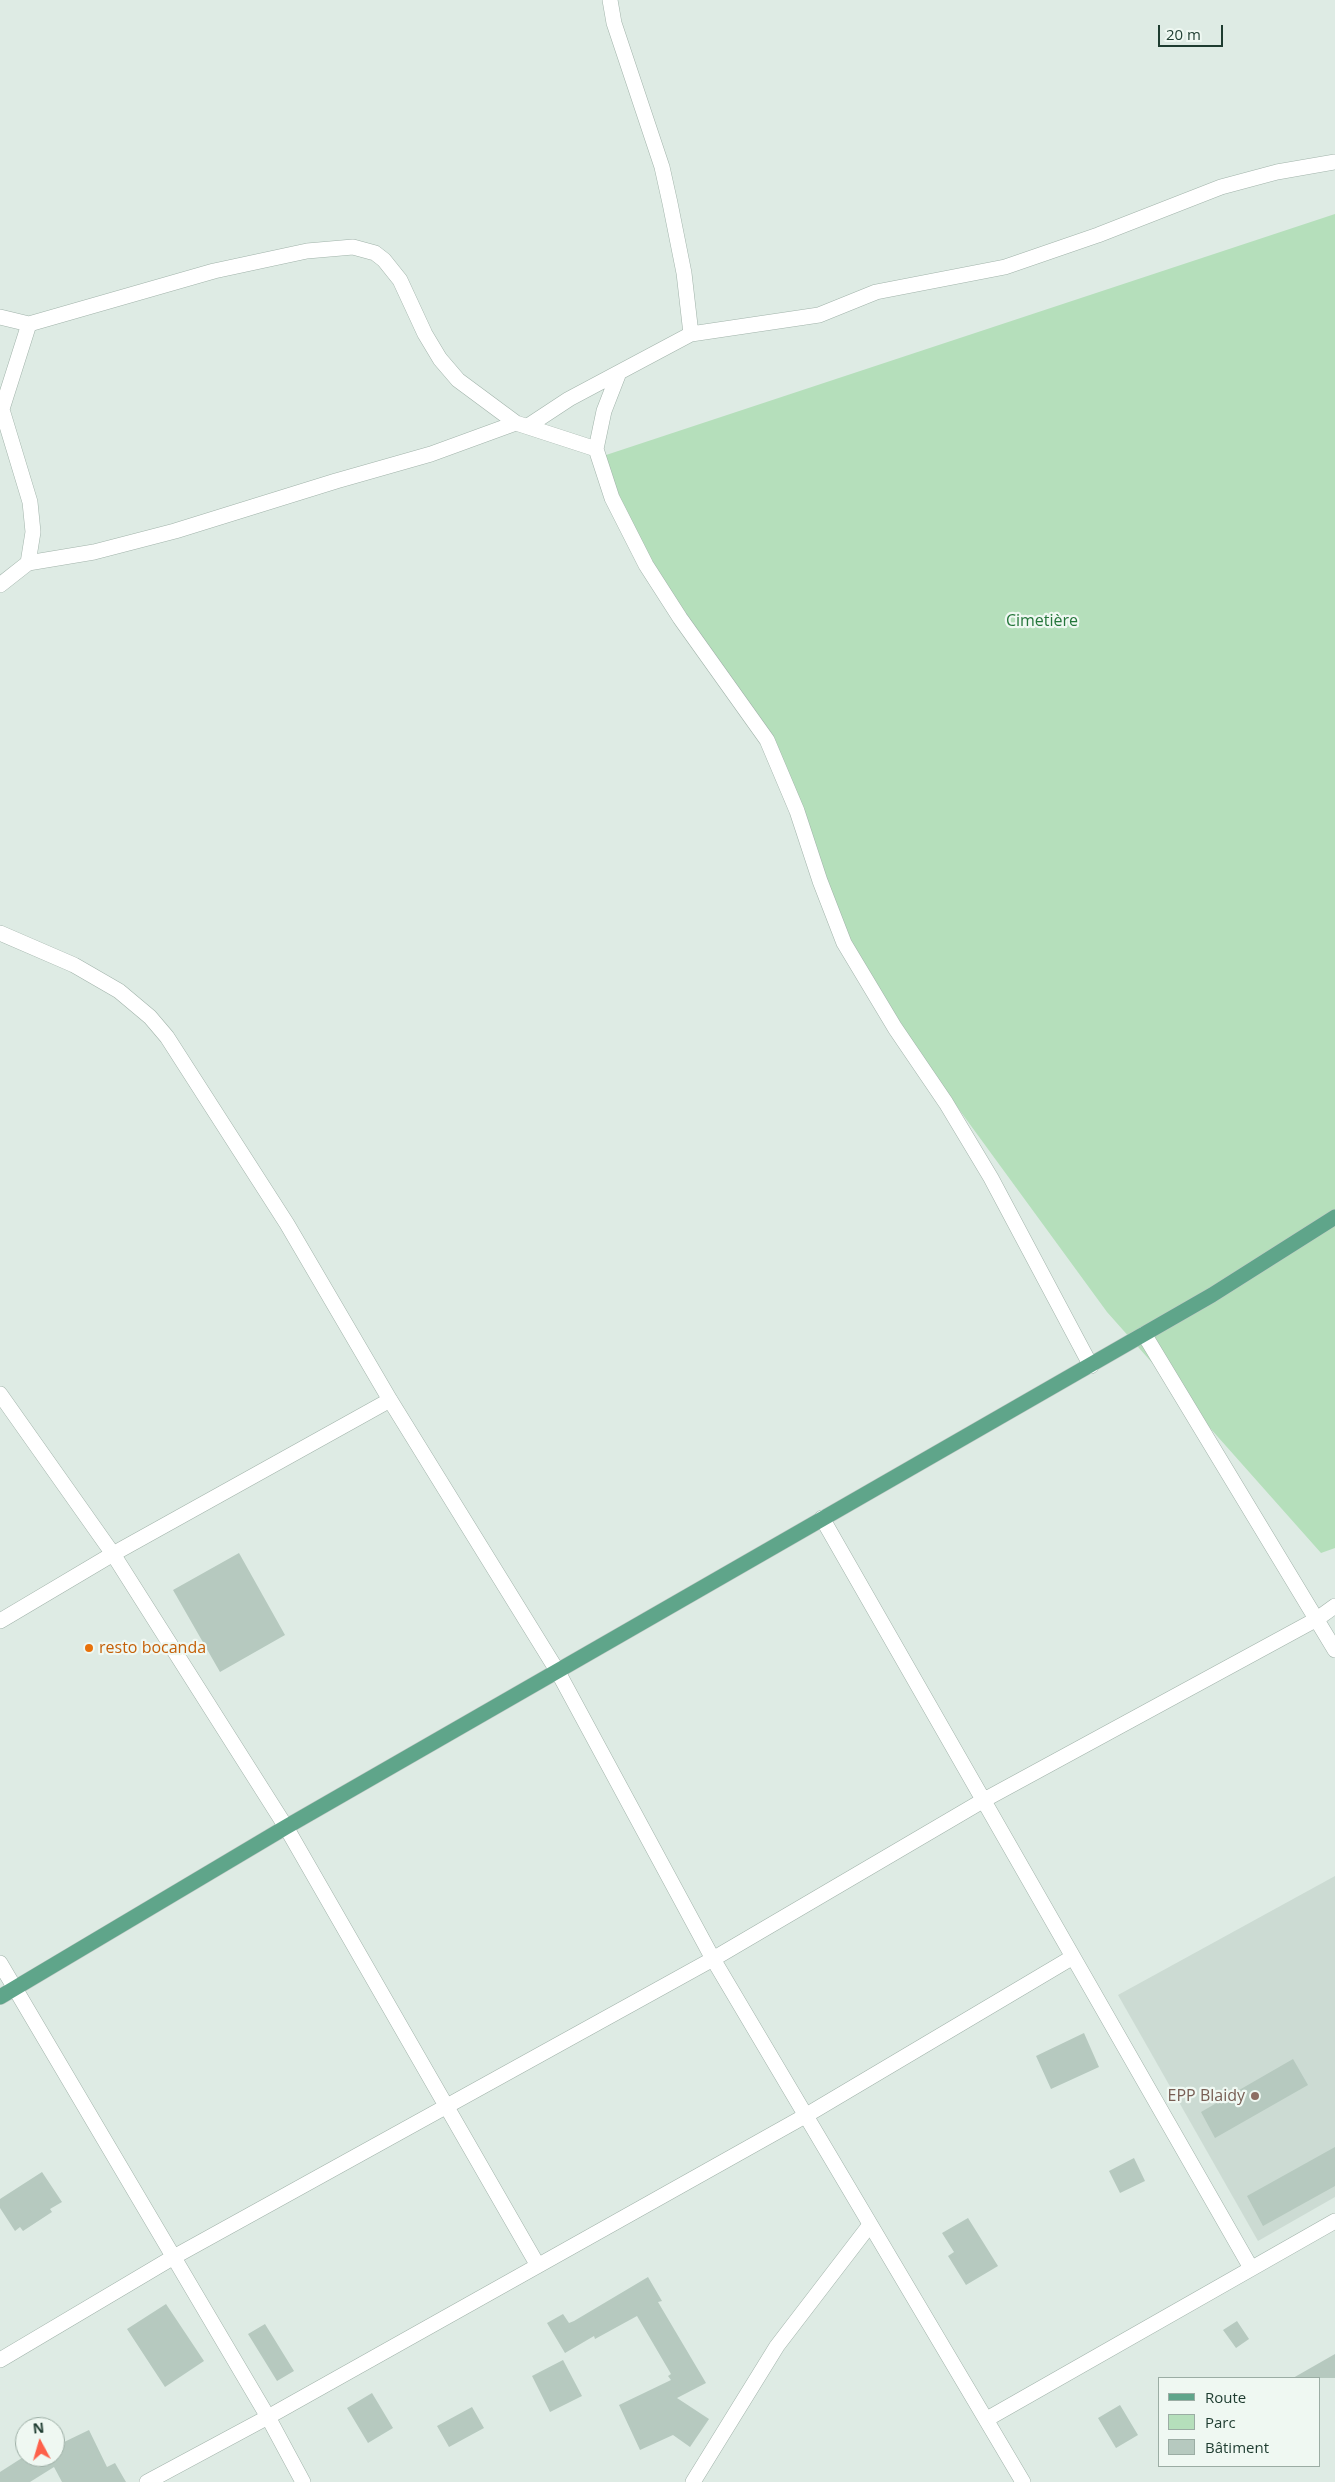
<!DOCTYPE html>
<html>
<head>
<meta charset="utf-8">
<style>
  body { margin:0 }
  #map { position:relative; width:1335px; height:2482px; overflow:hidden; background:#deebe4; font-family:"Open Sans",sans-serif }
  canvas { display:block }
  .legend { position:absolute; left:1158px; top:2377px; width:162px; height:90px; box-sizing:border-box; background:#eff8f2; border:1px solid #9bada4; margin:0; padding:6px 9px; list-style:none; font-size:15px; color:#1e3c30 }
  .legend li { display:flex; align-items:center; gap:10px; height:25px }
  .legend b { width:25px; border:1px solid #9bada4 }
  .north { position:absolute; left:15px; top:2417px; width:50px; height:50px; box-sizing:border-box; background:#eff8f2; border:1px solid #9bada4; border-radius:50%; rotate:354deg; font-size:14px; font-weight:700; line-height:20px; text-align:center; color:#1e3c30 }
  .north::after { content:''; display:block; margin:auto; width:18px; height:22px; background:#fd604a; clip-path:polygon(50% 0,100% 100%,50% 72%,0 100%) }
  .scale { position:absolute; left:1158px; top:25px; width:65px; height:22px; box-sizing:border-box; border:2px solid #1e3c30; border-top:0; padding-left:6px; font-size:15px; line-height:18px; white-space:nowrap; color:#1e3c30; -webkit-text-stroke:4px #eff8f2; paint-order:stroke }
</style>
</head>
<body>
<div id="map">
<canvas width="1335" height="2482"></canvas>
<ul class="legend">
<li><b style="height:6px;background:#5fa58a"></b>Route</li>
<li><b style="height:14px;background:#b5dfbb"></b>Parc</li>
<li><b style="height:14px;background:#b6c9bf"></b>Bâtiment</li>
</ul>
<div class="north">N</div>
<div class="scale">20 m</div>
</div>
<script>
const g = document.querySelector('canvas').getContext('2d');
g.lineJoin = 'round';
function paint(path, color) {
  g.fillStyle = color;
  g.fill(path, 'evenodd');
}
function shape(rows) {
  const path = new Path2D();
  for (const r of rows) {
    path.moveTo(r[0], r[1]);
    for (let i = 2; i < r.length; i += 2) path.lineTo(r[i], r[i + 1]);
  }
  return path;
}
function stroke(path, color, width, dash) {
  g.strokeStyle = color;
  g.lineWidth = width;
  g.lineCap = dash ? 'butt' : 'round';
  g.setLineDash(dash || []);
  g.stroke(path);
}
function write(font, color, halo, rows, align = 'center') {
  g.font = font + ' "Open Sans",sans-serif';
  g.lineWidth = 4.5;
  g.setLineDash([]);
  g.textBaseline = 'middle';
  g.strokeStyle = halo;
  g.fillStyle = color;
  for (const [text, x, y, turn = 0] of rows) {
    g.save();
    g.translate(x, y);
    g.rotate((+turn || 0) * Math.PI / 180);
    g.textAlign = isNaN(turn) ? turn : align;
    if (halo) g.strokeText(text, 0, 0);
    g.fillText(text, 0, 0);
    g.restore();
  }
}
const built = shape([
  [1335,1876,1335,2197,1258,2241,1118,1995]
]);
const green = shape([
  [1335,214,1335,1548,1321,1553,1107,1312,882,1004,836,934,780,753,640,553,600,457]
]);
const building = shape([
  [239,1553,285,1635,220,1672,173,1590],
  [1084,2033,1099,2067,1051,2089,1036,2056],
  [1293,2059,1308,2085,1215,2138,1201,2112],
  [1335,2147,1335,2186,1263,2226,1247,2196],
  [1134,2158,1145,2181,1120,2193,1109,2171],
  [42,2172,62,2202,50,2209,52,2212,23,2231,20,2227,15,2231,0,2208,0,2199],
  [968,2218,998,2266,966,2285,948,2256,954,2252,942,2233],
  [648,2277,662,2301,658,2302,706,2383,677,2398,709,2419,690,2447,673,2435,640,2450,619,2405,671,2380,668,2376,671,2374,637,2316,595,2339,594,2336,565,2353,547,2323,563,2314,569,2323,574,2321],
  [166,2304,204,2361,165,2387,127,2329],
  [1237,2321,1249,2339,1236,2348,1223,2330],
  [265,2324,294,2371,277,2381,248,2334],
  [1335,2354,1335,2378,1293,2378],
  [563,2360,582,2396,550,2412,532,2376],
  [372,2393,393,2428,368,2443,347,2408],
  [1120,2405,1138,2435,1116,2448,1098,2418],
  [472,2407,484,2428,449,2447,437,2426],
  [55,2430,62,2443,89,2430,107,2467,115,2463,126,2482,62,2482,54,2467,30,2482,0,2482,0,2472,25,2456,55,2457]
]);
const minor = shape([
  [610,0,614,23,662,167,670,203,684,273,691,334],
  [0,317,29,324,214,271,307,251,353,247,375,253,384,260,400,280,425,334,440,359,458,380,516,423],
  [618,375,604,411,596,449,612,498,646,565,680,618,767,740,797,811,820,881,844,943,895,1028,946,1103,991,1178,1091,1366],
  [0,403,30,502,33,532,28,563,0,585],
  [2,409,29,324],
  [528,426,569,399,691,334,819,315,876,292,1005,267,1098,235,1221,187,1277,172,1335,162],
  [28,563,94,552,175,531,336,481,431,454,516,423,596,449],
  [0,933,74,965,119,991,150,1017,167,1037,287,1224,390,1400,558,1672],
  [0,1394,113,1554,286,1827,537,2264],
  [822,1518,1251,2268],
  [0,1621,113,1554,390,1400],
  [0,1963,268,2417,303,2482],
  [0,2360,172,2258,713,1959,984,1800,1317,1619,1335,1606],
  [987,2419,1335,2221],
  [147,2482,268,2417,805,2116,1073,1957],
  [693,2482,777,2346,869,2226]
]);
const tertiary = shape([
  [1144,1334,1335,1650],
  [558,1672,713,1959,1023,2482]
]);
const primary = shape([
  [0,1997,286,1827,1212,1295,1335,1217]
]);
const markers = [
  [89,1648,5,"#e8710a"],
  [1255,2096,5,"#8d6e63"]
];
const parkNames = [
  ["Cimetière",1042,621]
];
const foodNames = [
  ["resto bocanda",99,1648]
];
const educationNames = [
  ["EPP Blaidy",1245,2096]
];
paint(built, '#ccdbd3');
paint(green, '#b5dfbb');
paint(building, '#b6c9bf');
stroke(minor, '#a1b3aa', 16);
stroke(tertiary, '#a1b3aa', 16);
stroke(primary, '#c0c8c5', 16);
stroke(minor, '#fff', 15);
stroke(tertiary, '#fff', 15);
stroke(primary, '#5fa58a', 15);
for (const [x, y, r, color] of markers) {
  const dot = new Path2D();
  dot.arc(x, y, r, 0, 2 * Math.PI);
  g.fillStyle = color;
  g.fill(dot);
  stroke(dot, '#eff8f2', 2);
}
write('16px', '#25763b', '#eff8f2', parkNames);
write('16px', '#c56008', '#eff8f2', foodNames, 'left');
write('16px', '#785e54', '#eff8f2', educationNames, 'right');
</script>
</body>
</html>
